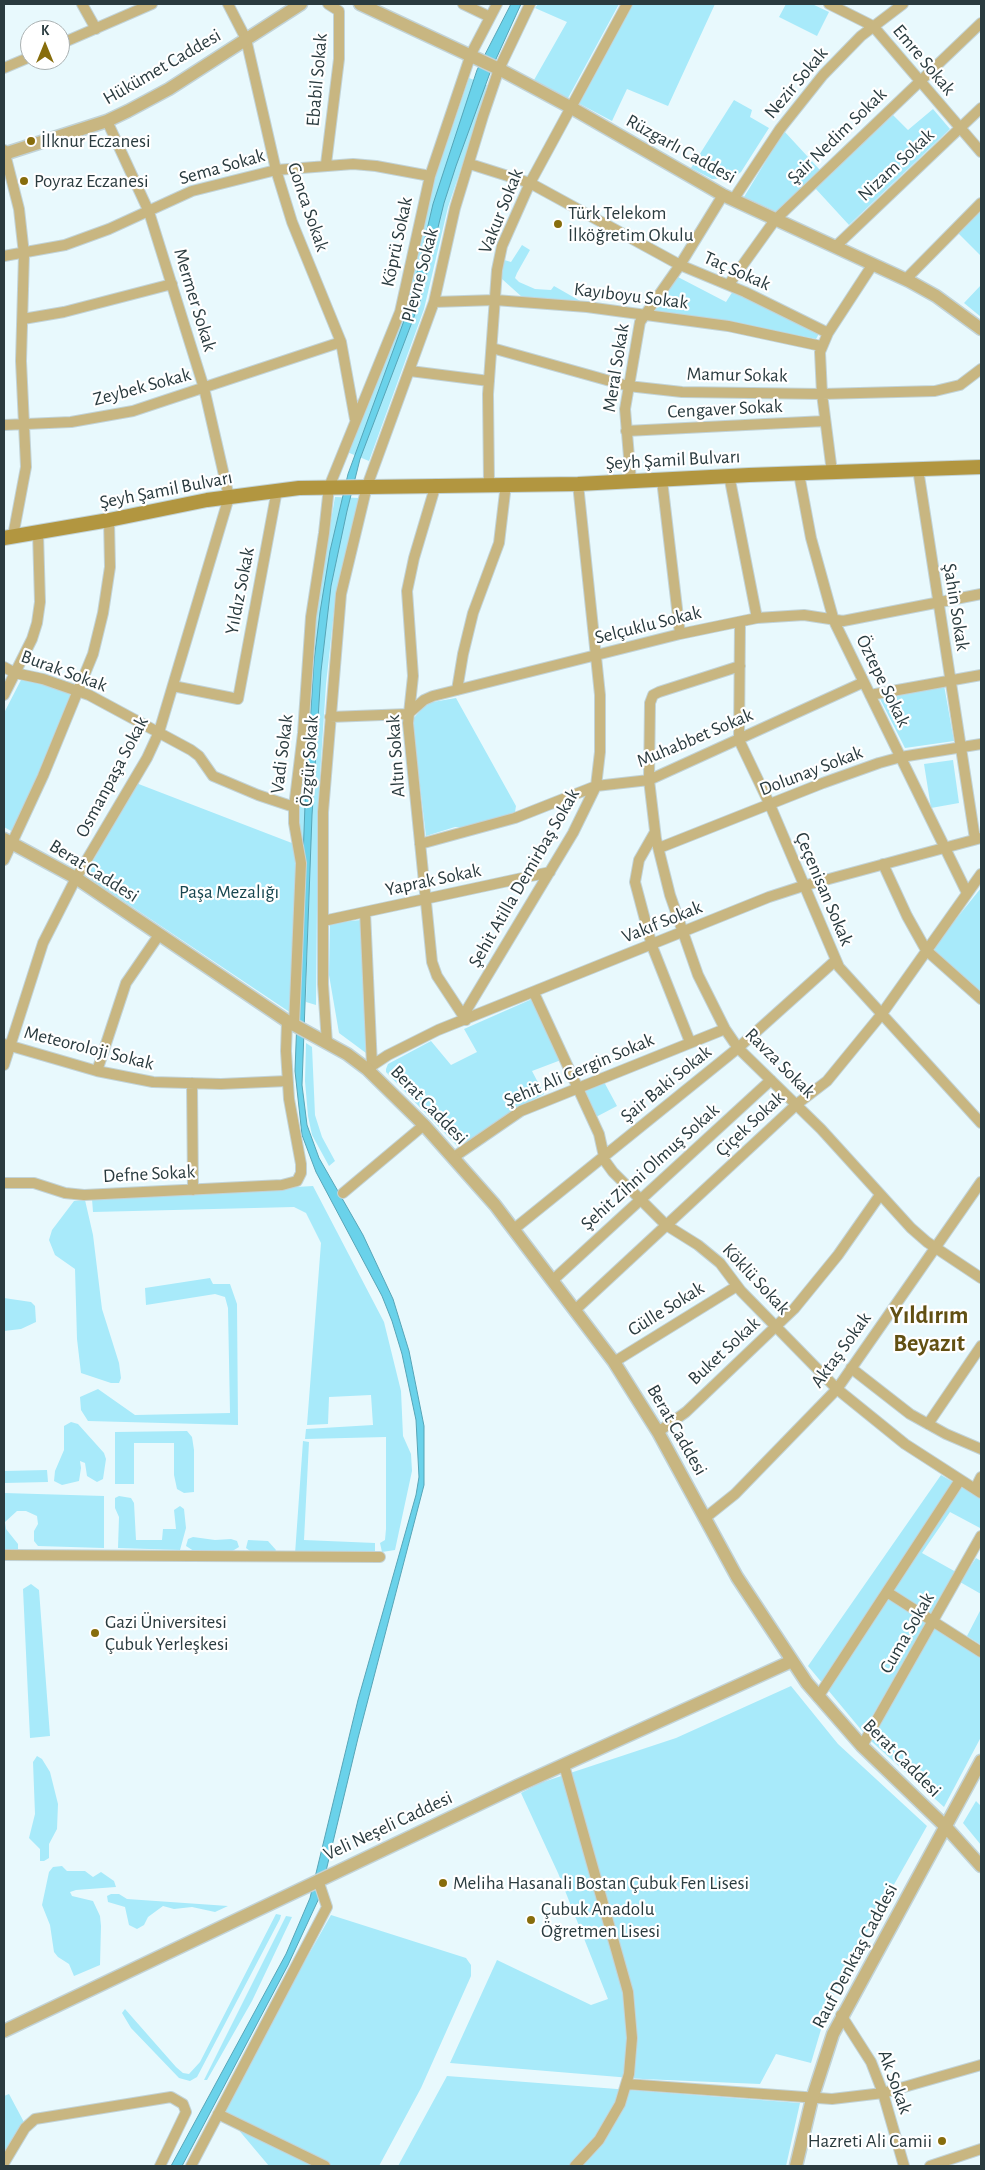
<!DOCTYPE html>
<html>
<head>
<meta charset="utf-8">
<style>
  body { margin:0 }
  #map { position:relative; width:985px; height:2170px; overflow:hidden; background:#e8f9fd; font-family:"Alegreya Sans",sans-serif }
  canvas { display:block }
  .frame { position:absolute; inset:0; border:5px solid #2a3b3f; pointer-events:none }
  .north { position:absolute; left:20px; top:20px; width:50px; height:50px; box-sizing:border-box; background:#fff; border:1px solid #aab1b2; border-radius:50%; rotate:0deg; font-size:14px; font-weight:700; line-height:20px; text-align:center; color:#2a3b3f }
  .north::after { content:''; display:block; margin:auto; width:18px; height:22px; background:#876d0c; clip-path:polygon(50% 0,100% 100%,50% 72%,0 100%) }
</style>
</head>
<body>
<div id="map">
<canvas width="985" height="2170"></canvas>
<div class="frame"></div>
<div class="north">K</div>
</div>
<script>
const g = document.querySelector('canvas').getContext('2d');
g.lineJoin = 'round';
function paint(path, color) {
  g.fillStyle = color;
  g.fill(path, 'evenodd');
}
function shape(rows) {
  const path = new Path2D();
  for (const r of rows) {
    path.moveTo(r[0], r[1]);
    for (let i = 2; i < r.length; i += 2) path.lineTo(r[i], r[i + 1]);
  }
  return path;
}
function stroke(path, color, width, dash) {
  g.strokeStyle = color;
  g.lineWidth = width;
  g.lineCap = dash ? 'butt' : 'round';
  g.setLineDash(dash || []);
  g.stroke(path);
}
function write(font, color, halo, rows, align = 'center') {
  g.font = font + ' "Alegreya Sans",sans-serif';
  g.lineWidth = 4.5;
  g.setLineDash([]);
  g.textBaseline = 'middle';
  g.strokeStyle = halo;
  g.fillStyle = color;
  for (const [text, x, y, turn = 0] of rows) {
    g.save();
    g.translate(x, y);
    g.rotate((+turn || 0) * Math.PI / 180);
    g.textAlign = isNaN(turn) ? turn : align;
    if (halo) g.strokeText(text, 0, 0);
    g.fillText(text, 0, 0);
    g.restore();
  }
}
const green = shape([
  [538,4,619,4,568,98,534,80,567,22,535,8],
  [631,4,715,4,668,106,627,89,612,121,578,103],
  [786,4,812,4,829,12,817,36,779,17],
  [469,78,487,85,482,107,448,207,424,309,369,461,347,452,396,329,424,211],
  [734,100,752,110,750,117,769,128,741,172,733,178,712,179,691,168],
  [933,109,950,129,849,225,815,188,893,115,908,130],
  [784,131,820,170,777,212,744,197],
  [980,212,981,214,981,256,957,232],
  [522,245,530,250,517,273,515,278,519,282,535,289,551,290,554,286,582,302,522,297,502,279,501,259,511,262],
  [676,276,726,302,733,291,820,332,816,339,726,322,655,311],
  [981,285,981,317,964,303],
  [335,497,359,498,336,593,326,684,318,807,316,1005,306,1002,310,846,299,845,297,815,312,631],
  [22,678,75,692,13,832,4,827,4,713],
  [944,685,954,741,905,748,879,697],
  [456,698,516,806,515,812,472,827,455,827,426,836,412,720,427,703],
  [953,760,959,803,931,808,924,764],
  [136,783,297,845,291,1013,92,880,89,868],
  [981,888,981,996,935,951,935,945],
  [361,920,366,1053,339,1033,329,975,330,923],
  [532,999,561,1060,532,1071,544,1094,511,1112,460,1149,386,1072,386,1069,388,1064,431,1041,451,1065,477,1052,464,1029],
  [306,1043,312,1047,315,1115,322,1137,335,1161,329,1166,312,1135,308,1116,305,1081],
  [603,1080,617,1106,596,1117,583,1089],
  [313,1186,384,1322,401,1391,403,1436,411,1454,412,1471,395,1550,382,1552,380,1543,385,1540,386,1529,386,1437,305,1439,306,1429,373,1425,371,1395,329,1397,328,1424,307,1425,321,1243,306,1213,294,1207,93,1212,92,1199],
  [85,1200,93,1235,102,1309,119,1363,121,1378,119,1383,111,1383,81,1373,77,1339,75,1269,55,1255,49,1240,52,1230,74,1201],
  [210,1278,213,1284,230,1284,237,1304,238,1425,88,1421,81,1410,80,1397,98,1389,135,1415,230,1413,228,1308,225,1297,215,1294,146,1305,145,1288],
  [4,1298,31,1302,35,1306,36,1322,21,1329,4,1331],
  [71,1422,78,1424,104,1453,106,1459,103,1479,97,1482,87,1476,85,1463,80,1461,81,1468,79,1481,62,1485,54,1481,55,1471,64,1450,64,1426],
  [187,1431,192,1437,194,1450,194,1492,184,1493,177,1489,174,1475,174,1443,134,1443,134,1484,115,1484,115,1432],
  [303,1441,309,1442,304,1540,375,1543,375,1554,295,1554],
  [47,1470,48,1482,4,1483,4,1471],
  [941,1475,981,1498,981,1525,980,1528,950,1512,922,1553,956,1572,863,1732,808,1666],
  [4,1493,104,1496,104,1548,38,1546,34,1541,34,1531,38,1524,37,1516,26,1511,17,1511,5,1522,6,1529,18,1544,18,1559,4,1560],
  [119,1496,131,1498,134,1503,136,1540,162,1540,163,1529,176,1529,174,1510,180,1506,184,1509,186,1528,180,1550,118,1548,119,1517,115,1508,115,1498],
  [193,1537,215,1540,231,1539,237,1541,239,1547,229,1553,197,1553,186,1546,188,1539],
  [248,1540,268,1541,276,1550,274,1554,254,1554,246,1548],
  [976,1558,981,1561,981,1594,960,1582],
  [31,1584,39,1590,50,1736,30,1738,23,1589],
  [981,1609,981,1645,967,1636],
  [936,1626,981,1656,981,1737,944,1807,871,1741],
  [791,1686,838,1744,927,1826,839,1982,825,2016,811,2063,776,2054,760,2084,643,2079,450,2063,497,1960,591,2005,608,1999,558,1873,521,1793,540,1783,676,1738],
  [37,1756,42,1759,50,1772,58,1804,57,1829,49,1844,49,1858,44,1861,40,1861,40,1849,29,1838,35,1814,33,1762],
  [976,1801,981,1806,981,1845,963,1823],
  [62,1866,67,1871,85,1871,93,1877,101,1872,114,1881,116,1887,76,1890,70,1892,72,1896,93,1901,100,1916,101,1926,100,1965,74,1976,69,1964,58,1957,54,1952,50,1925,42,1905,49,1872,53,1867],
  [111,1894,119,1894,127,1899,228,1906,215,1912,192,1907,174,1909,163,1906,148,1917,144,1925,137,1929,129,1925,125,1907,108,1902,107,1896],
  [276,1914,281,1915,280,1919,197,2077,190,2081,179,2078,131,2028,122,2013,125,2009,176,2067,183,2073,189,2074,200,2062],
  [331,1915,466,1958,471,1965,471,1976,421,2088,379,2166,269,2166,221,2109],
  [286,1916,292,1917,252,2001,207,2080,204,2080],
  [447,2076,800,2103,786,2166,398,2166],
  [9,2094,25,2124,4,2152,4,2096]
]);
const water = shape([
  [511,4,521,4,491,70,456,166,444,203,420,301,360,459,347,511,331,586,321,671,312,815,302,1085,307,1125,319,1158,363,1235,393,1299,409,1351,424,1426,424,1485,358,1738,320,1896,288,1965,182,2166,171,2166,286,1954,310,1898,358,1700,416,1495,419,1477,416,1420,402,1354,392,1321,382,1296,316,1172,302,1135,295,1071,305,805,314,661,320,612,330,551,348,474,409,307,433,204,477,70,511,4]
]);
const minor = shape([
  [82,4,96,29],
  [228,4,246,39,276,170,292,222,341,342,355,419],
  [463,4,490,17],
  [829,4,873,26,981,152],
  [60,44,152,4],
  [4,68,30,57],
  [4,150,19,209,24,254,21,361,26,467,13,536],
  [326,164,339,59,339,11,328,4],
  [470,164,530,183,680,265,745,292,828,333],
  [733,200,780,129,823,75,861,36,903,4],
  [835,247,981,108],
  [4,256,65,245,109,229,192,191,276,170,353,164,376,166,430,176],
  [906,279,981,203],
  [729,284,775,220,981,23],
  [434,302,495,300,587,307,728,326,821,346],
  [23,319,64,312,172,284],
  [492,348,628,386,682,392,822,394,935,391,960,385,981,369],
  [410,371,489,381],
  [4,425,71,422,133,411,341,342],
  [626,431,825,421],
  [918,469,975,839],
  [832,472,822,394,820,352,828,333,873,264],
  [799,474,811,538,834,621,967,893],
  [729,475,757,618],
  [662,480,680,634],
  [631,481,625,409,640,322,680,265,723,195],
  [436,484,414,558,407,591,413,676,408,723,432,962,437,976,466,1020],
  [489,484,488,394,497,270,502,246,530,183,627,4],
  [740,622,739,740,770,805,839,967,981,1123],
  [740,666,659,692,653,695,650,703,649,780,656,839,670,895,698,975,725,1029,738,1048,821,1129,911,1228,927,1242,981,1278],
  [4,667,15,673,43,679,89,695,191,750,199,756,213,776,258,795,294,807],
  [173,686,238,699,277,490],
  [457,690,463,654,473,613,499,543,506,484],
  [4,695,32,639,37,623,40,602,38,533],
  [870,695,981,675],
  [330,717,408,714,424,700,433,696,680,634,757,618,804,615,843,621,981,594],
  [655,832,639,860,635,882,652,946,690,1042],
  [420,844,515,818,596,786,649,780,864,682],
  [659,848,823,783,879,763,901,757,981,744],
  [4,860,43,776,93,654,103,613,110,567,109,520],
  [883,864,907,916,926,950,981,999],
  [365,912,372,1066],
  [323,921,550,872],
  [534,993,599,1134,605,1161,613,1172,666,1225,698,1245,720,1263,741,1291,837,1389,905,1444,981,1493],
  [463,1016,573,833,596,786,600,752,600,695,578,484],
  [294,1025,301,863,294,823,294,807,303,733,311,617,324,533,329,487,400,312,430,176,471,54,497,4],
  [327,1043,323,984,323,812,341,594,367,486,434,302,455,208,483,116,499,69,530,4],
  [4,1044,97,1071,153,1082,221,1084,287,1081],
  [4,1065,43,943,76,878,147,758,159,732,229,497,204,388,149,212,107,121],
  [367,1069,388,1055,438,1030,769,897,803,886,981,838],
  [97,1071,126,983,159,935],
  [192,1083,193,1190],
  [454,1157,521,1111,725,1029],
  [4,1183,34,1183,65,1193,84,1195,282,1185,297,1181,301,1173,301,1164,289,1099,286,1051,287,1021],
  [343,1193,424,1125],
  [514,1229,738,1048,836,960],
  [553,1280,771,1080],
  [575,1310,797,1104,827,1081,881,1015,981,874],
  [614,1362,737,1286],
  [851,1368,910,1414,946,1434,981,1449],
  [928,1424,981,1346],
  [658,1432,686,1412,794,1309,838,1255,880,1195],
  [975,1489,981,1477],
  [705,1518,735,1494,837,1389,981,1182],
  [4,1555,380,1557],
  [887,1592,981,1652],
  [818,1697,960,1480],
  [862,1746,981,1536],
  [564,1765,628,1992,632,2038,629,2074,620,2104,599,2140,575,2166],
  [841,2015,871,2062,883,2093,904,2166],
  [626,2084,832,2099,883,2093,981,2065],
  [218,2114,325,2166],
  [4,2163,25,2128,35,2119,171,2097,183,2104,186,2112,160,2166],
  [191,2166,327,1907,318,1880],
  [930,2166,981,2149]
]);
const tertiary = shape([
  [360,4,499,69,570,107,723,195,909,281,936,296,981,329],
  [4,154,107,121,128,111,169,89,301,4],
  [4,839,76,878,287,1021,347,1054,367,1069,424,1125,495,1205,614,1362,658,1432,737,1577,807,1683,862,1746,946,1827,981,1866],
  [4,2031,517,1786,792,1661],
  [796,2166,812,2099,833,2034,981,1761]
]);
const secondary = shape([
  [4,538,109,520,207,500,299,488,578,484,749,475,981,467]
]);
const markers = [
  [31,141,5,"#876d0c"],
  [24,181,5,"#876d0c"],
  [558,224,5,"#876d0c"],
  [95,1633,5,"#876d0c"],
  [443,1883,5,"#876d0c"],
  [531,1920,5,"#876d0c"],
  [942,2141,5,"#876d0c"]
];
const streetNames = [
  ["Emre Sokak",924,60,50],
  ["Hükümet Caddesi",162,67,-30],
  ["Ebabil Sokak",317,80,-85],
  ["Nezir Sokak",796,83,-50],
  ["Şair Nedim Sokak",837,136,-44],
  ["Rüzgarlı Caddesi",681,149,29],
  ["Nizam Sokak",896,165,-43],
  ["Sema Sokak",222,167,-16],
  ["Gonca Sokak",308,207,71],
  ["Vakur Sokak",501,211,-68],
  ["Köprü Sokak",397,242,-78],
  ["Taç Sokak",737,271,24],
  ["Plevne Sokak",420,275,-75],
  ["Kayıboyu Sokak",631,296,7],
  ["Mermer Sokak",195,300,73],
  ["Meral Sokak",616,368,-81],
  ["Mamur Sokak",737,375,1],
  ["Zeybek Sokak",142,387,-15],
  ["Cengaver Sokak",725,409,-3],
  ["Şeyh Şamil Bulvarı",673,460,-3],
  ["Şeyh Şamil Bulvarı",166,490,-11],
  ["Yıldız Sokak",240,591,-79],
  ["Şahin Sokak",956,607,81],
  ["Selçuklu Sokak",648,625,-14],
  ["Burak Sokak",64,671,20],
  ["Öztepe Sokak",883,681,64],
  ["Muhabbet Sokak",695,738,-23],
  ["Vadi Sokak",282,754,-83],
  ["Altın Sokak",396,756,-94],
  ["Özgür Sokak",309,761,-86],
  ["Dolunay Sokak",811,771,-21],
  ["Osmanpaşa Sokak",112,777,-62],
  ["Berat Caddesi",94,871,32],
  ["Şehit Atilla Demirbaş Sokak",524,878,-60],
  ["Yaprak Sokak",433,880,-12],
  ["Çeçenisan Sokak",824,889,67],
  ["Vakıf Sokak",662,922,-22],
  ["Meteoroloji Sokak",89,1048,14],
  ["Ravza Sokak",780,1063,45],
  ["Şehit Ali Gergin Sokak",579,1070,-23],
  ["Şair Baki Sokak",666,1084,-39],
  ["Berat Caddesi",429,1105,46],
  ["Çiçek Sokak",750,1124,-43],
  ["Şehit Zihni Olmuş Sokak",650,1167,-42],
  ["Defne Sokak",149,1174,-3],
  ["Köklü Sokak",756,1279,47],
  ["Gülle Sokak",666,1309,-32],
  ["Aktaş Sokak",841,1350,-54],
  ["Buket Sokak",724,1351,-43],
  ["Berat Caddesi",677,1430,60],
  ["Cuma Sokak",907,1633,-60],
  ["Berat Caddesi",902,1758,45],
  ["Veli Neşeli Caddesi",388,1826,-25],
  ["Rauf Denktaş Caddesi",855,1956,-62],
  ["Ak Sokak",895,2082,70]
];
const poiNames = [
  ["İlknur Eczanesi",41,141],
  ["Poyraz Eczanesi",34,181],
  ["Türk Telekom",568,213],
  ["İlköğretim Okulu",568,235],
  ["Gazi Üniversitesi",105,1622],
  ["Çubuk Yerleşkesi",105,1644],
  ["Meliha Hasanali Bostan Çubuk Fen Lisesi",453,1883],
  ["Çubuk Anadolu",541,1909],
  ["Öğretmen Lisesi",541,1931],
  ["Hazreti Ali Camii",932,2141,"right"]
];
const parkNames = [
  ["Paşa Mezalığı",229,892]
];
const districtNames = [
  ["Yıldırım",929,1316],
  ["Beyazıt",929,1344]
];
paint(green, '#a8eafa');
paint(water, '#6ad2ea');
stroke(water, '#57a5b7', 1);
stroke(minor, '#c2d3d7', 12);
stroke(tertiary, '#c2d3d7', 15);
stroke(secondary, '#c2d3d7', 16);
stroke(minor, '#c8b681', 10);
stroke(tertiary, '#c8b681', 12);
stroke(secondary, '#b29640', 14);
for (const [x, y, r, color] of markers) {
  const dot = new Path2D();
  dot.arc(x, y, r, 0, 2 * Math.PI);
  g.fillStyle = color;
  g.fill(dot);
  stroke(dot, '#fff', 2);
}
write('19px', '#2a3b3f', '#fff', streetNames);
write('19px', '#2a3b3f', '#fff', poiNames, 'left');
write('19px', '#174650', '#fff', parkNames);
write('bold 24px', '#625013', '#fff', districtNames);
</script>
</body>
</html>
